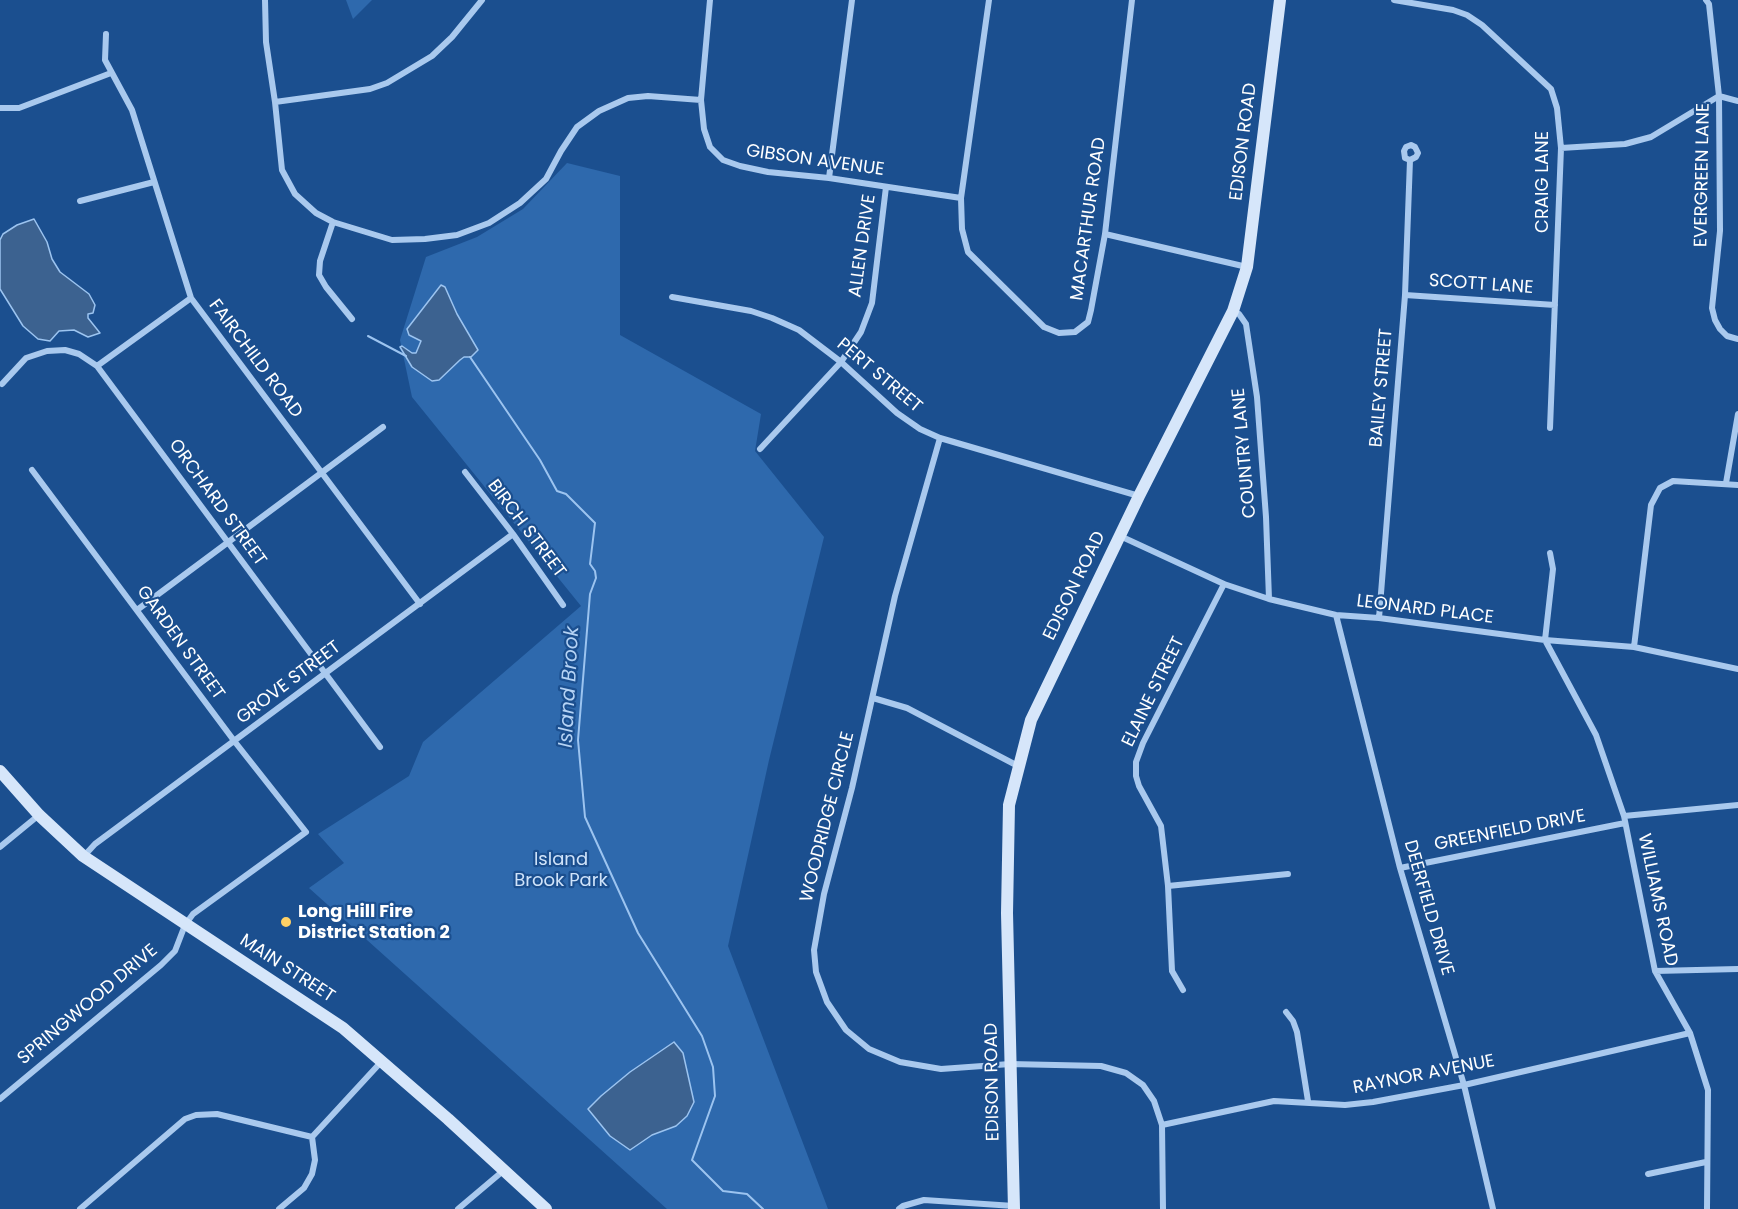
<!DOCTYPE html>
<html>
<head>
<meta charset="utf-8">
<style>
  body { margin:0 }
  canvas { display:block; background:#1b4f8f }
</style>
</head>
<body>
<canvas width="1738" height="1209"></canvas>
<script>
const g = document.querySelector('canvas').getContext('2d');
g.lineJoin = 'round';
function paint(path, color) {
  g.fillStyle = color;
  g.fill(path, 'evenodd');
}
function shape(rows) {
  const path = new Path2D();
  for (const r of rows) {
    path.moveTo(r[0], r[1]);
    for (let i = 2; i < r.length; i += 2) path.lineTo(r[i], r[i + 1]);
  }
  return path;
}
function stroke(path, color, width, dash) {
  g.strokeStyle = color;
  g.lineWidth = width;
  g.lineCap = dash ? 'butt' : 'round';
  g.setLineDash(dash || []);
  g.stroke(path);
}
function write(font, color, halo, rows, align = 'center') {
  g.font = font + ' Poppins,sans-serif';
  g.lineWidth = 4.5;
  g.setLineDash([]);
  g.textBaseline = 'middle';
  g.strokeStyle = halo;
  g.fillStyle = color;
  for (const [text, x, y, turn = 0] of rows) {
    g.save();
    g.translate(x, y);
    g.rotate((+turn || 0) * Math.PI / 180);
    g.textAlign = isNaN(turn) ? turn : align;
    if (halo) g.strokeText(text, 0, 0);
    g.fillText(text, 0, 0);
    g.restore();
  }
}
const green = shape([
  [346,0,372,0,353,19],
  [567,163,620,176,620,335,761,414,755,451,824,537,769,760,728,946,828,1209,667,1209,309,888,344,863,318,834,409,776,423,742,581,606,412,397,400,340,426,257,477,237,523,209]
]);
const water = shape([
  [34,219,47,242,52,259,60,272,89,294,95,305,93,313,88,314,88,318,100,333,88,337,74,330,59,331,50,341,38,339,23,326,0,289,0,240,3,234,17,225,34,219],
  [441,285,445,287,457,314,478,350,471,357,464,357,460,360,439,380,432,381,412,367,400,347,402,346,412,353,416,353,421,341,409,335,407,329,441,285],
  [674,1042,683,1053,694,1102,687,1116,676,1126,652,1135,630,1150,610,1136,588,1109,601,1096,630,1072,674,1042]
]);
const stream = shape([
  [368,336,406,356],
  [470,357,540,460,557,491,566,494,595,523,590,564,595,571,596,578,590,594,578,740,585,817,638,933,702,1036,713,1067,715,1096,692,1160,723,1191,747,1194,763,1209]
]);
const street = shape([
  [265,0,266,42,275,102,282,170,295,194,316,213,333,222,392,240,425,239,457,235,489,223,520,203,546,179,561,151,577,127,599,111,628,98,648,96,701,100],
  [710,0,701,100,704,129,710,147,723,160,740,166,768,172,829,178,961,198],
  [989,0,961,198,962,229,968,252,1044,327,1059,333,1075,332,1088,322,1091,310,1105,234,1132,0],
  [1394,0,1453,10,1467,15,1482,25,1551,89,1557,108,1561,148,1550,428],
  [1706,0,1709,4,1719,96,1720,231,1712,308,1715,320,1720,329,1727,336,1738,339],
  [106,34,105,60,132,110,191,298,420,604],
  [275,102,370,89,387,83,432,56,452,37,482,0],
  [0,108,19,108,111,73],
  [1561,148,1625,144,1651,137,1719,96,1738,101],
  [829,178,852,0],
  [80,201,154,182],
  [333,222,320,261,319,275,326,287,352,319],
  [1105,234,1247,267],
  [1405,295,1555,305],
  [672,297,751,311,772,318,799,330,841,362,897,413,920,429,940,438,1139,496],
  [1233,311,1239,314,1246,324,1257,397,1266,517,1269,599],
  [97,366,191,298],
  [2,384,26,358,47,351,65,350,79,354,97,366,380,747],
  [940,438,895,596,852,788,824,894,814,950,816,972,827,1002,846,1030,869,1049,900,1062,941,1069,1010,1064,1101,1066,1126,1073,1143,1085,1154,1101,1162,1125,1163,1209],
  [760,449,841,362,861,332,872,303,886,187],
  [465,472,513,534,563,605],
  [1726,483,1738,414],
  [1120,536,1224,584,1269,599,1336,615,1379,618,1545,640,1634,647,1738,669],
  [1550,553,1553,569,1545,640,1596,735,1624,816,1655,971,1690,1033,1708,1090,1707,1209],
  [137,610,383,427],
  [1336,615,1400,868,1464,1085,1493,1209],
  [1379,618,1405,295,1410,160,1405,158,1404,151,1406,147,1411,145,1415,147,1418,153,1416,157,1410,160],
  [1634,647,1651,505,1660,488,1673,481,1738,485],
  [873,698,907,708,1018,766],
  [1624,816,1738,805],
  [0,847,39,815],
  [84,856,95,844,513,534],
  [1400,868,1625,823],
  [1168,886,1288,874],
  [1655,971,1738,969],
  [1183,990,1172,971,1168,886,1161,826,1139,786,1136,776,1136,762,1143,743,1224,584],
  [1286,1012,1293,1021,1297,1032,1308,1101],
  [0,1099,161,965,175,951,185,925,193,914,306,832,235,742,32,470],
  [1162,1125,1274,1101,1345,1105,1373,1102,1464,1085,1690,1033],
  [1648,1174,1706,1162],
  [80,1209,185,1119,196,1115,217,1114,312,1137],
  [279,1209,304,1188,312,1174,315,1160,312,1137,382,1061],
  [458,1209,503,1171],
  [899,1209,903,1206,924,1200,1014,1206]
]);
const secondary = shape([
  [0,771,39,815,83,856,343,1028,448,1119,546,1209],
  [1014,1209,1007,913,1009,805,1031,720,1139,496,1233,311,1247,267,1280,0]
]);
const markers = [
  [286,922,6,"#ffd166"]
];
const streetNames = [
  ["EDISON ROAD",1244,142,-83],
  ["GIBSON AVENUE",815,161,8],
  ["EVERGREEN LANE",1703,175,-89],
  ["CRAIG LANE",1543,182,-90],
  ["MACARTHUR ROAD",1089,219,-82],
  ["ALLEN DRIVE",863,246,-82],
  ["SCOTT LANE",1481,285,4],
  ["FAIRCHILD ROAD",255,359,53],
  ["PERT STREET",879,376,40],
  ["BAILEY STREET",1382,388,-85],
  ["COUNTRY LANE",1245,453,-95],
  ["ORCHARD STREET",217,503,54],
  ["BIRCH STREET",526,529,53],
  ["EDISON ROAD",1075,586,-64],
  ["LEONARD PLACE",1425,610,7],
  ["GARDEN STREET",180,643,54],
  ["GROVE STREET",289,683,-37],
  ["ELAINE STREET",1154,692,-64],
  ["WOODRIDGE CIRCLE",828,817,-76],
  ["GREENFIELD DRIVE",1510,831,-11],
  ["WILLIAMS ROAD",1657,900,78],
  ["DEERFIELD DRIVE",1428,908,74],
  ["MAIN STREET",287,969,33],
  ["SPRINGWOOD DRIVE",88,1005,-40],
  ["RAYNOR AVENUE",1424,1075,-11],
  ["EDISON ROAD",993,1082,-91]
];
const parkNames = [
  ["Island",561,860],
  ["Brook Park",561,881]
];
const poiNames = [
  ["Long Hill Fire",298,912],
  ["District Station 2",298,933]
];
const waterNames = [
  ["Island Brook",570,687,-87]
];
paint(green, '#2e69ad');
paint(water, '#3c6290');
stroke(water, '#9cc4f0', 1.5);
stroke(stream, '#9cc4f0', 2);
stroke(street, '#a9c9ee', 6);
stroke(secondary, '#d6e6fa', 12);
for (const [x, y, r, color] of markers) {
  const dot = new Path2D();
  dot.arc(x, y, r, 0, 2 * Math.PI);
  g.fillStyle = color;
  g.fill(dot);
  stroke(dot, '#1b4f8f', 2);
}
write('18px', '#fff', '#1b4f8f', streetNames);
write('18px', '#cfe3fa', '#1b4f8f', parkNames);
write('bold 18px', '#fff', '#1b4f8f', poiNames, 'left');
write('italic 20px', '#b5d3f5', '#1b4f8f', waterNames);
</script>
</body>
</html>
